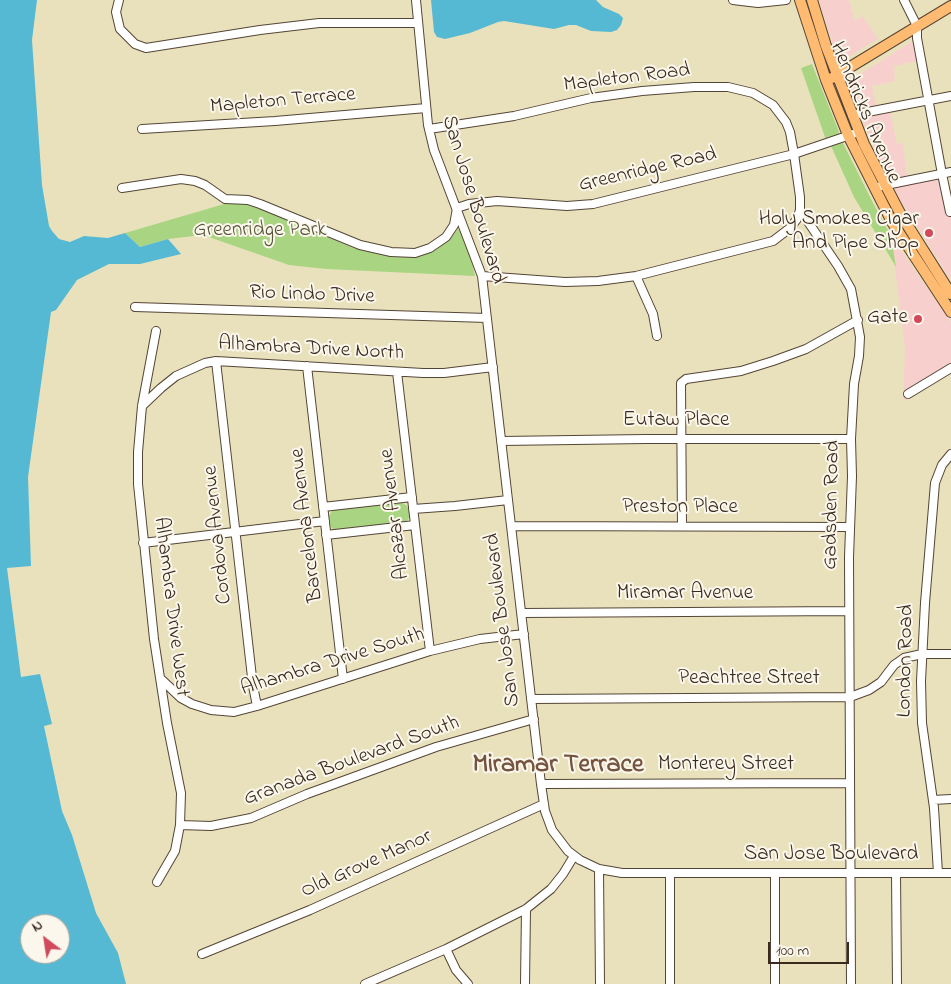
<!DOCTYPE html>
<html>
<head>
<meta charset="utf-8">
<style>
  body { margin:0 }
  #map { position:relative; width:951px; height:984px; overflow:hidden; background:#e9e1bc; font-family:"Indie Flower",sans-serif }
  canvas { display:block }
  .north { position:absolute; left:20px; top:914px; width:50px; height:50px; box-sizing:border-box; background:#fbf7ec; border:1px solid #aea59a; border-radius:50%; rotate:329deg; font-size:14px; font-weight:700; line-height:20px; text-align:center; color:#3b2a1e }
  .north::after { content:''; display:block; margin:auto; width:18px; height:22px; background:#d1495b; clip-path:polygon(50% 0,100% 100%,50% 72%,0 100%) }
  .scale { position:absolute; left:768px; top:942px; width:81px; height:22px; box-sizing:border-box; border:2px solid #3b2a1e; border-top:0; padding-left:6px; font-size:15px; line-height:18px; white-space:nowrap; color:#3b2a1e; -webkit-text-stroke:4px #fbf7ec; paint-order:stroke }
</style>
</head>
<body>
<div id="map">
<canvas width="951" height="984"></canvas>
<div class="north">N</div>
<div class="scale">100 m</div>
</div>
<script>
const g = document.querySelector('canvas').getContext('2d');
g.lineJoin = 'round';
function paint(path, color) {
  g.fillStyle = color;
  g.fill(path, 'evenodd');
}
function shape(rows) {
  const path = new Path2D();
  for (const r of rows) {
    path.moveTo(r[0], r[1]);
    for (let i = 2; i < r.length; i += 2) path.lineTo(r[i], r[i + 1]);
  }
  return path;
}
function stroke(path, color, width, dash) {
  g.strokeStyle = color;
  g.lineWidth = width;
  g.lineCap = dash ? 'butt' : 'round';
  g.setLineDash(dash || []);
  g.stroke(path);
}
function write(font, color, halo, rows, align = 'center') {
  g.font = font + ' "Indie Flower",sans-serif';
  g.lineWidth = 4;
  g.setLineDash([]);
  g.textBaseline = 'middle';
  g.strokeStyle = halo;
  g.fillStyle = color;
  for (const [text, x, y, turn = 0] of rows) {
    g.save();
    g.translate(x, y);
    g.rotate((+turn || 0) * Math.PI / 180);
    g.textAlign = isNaN(turn) ? turn : align;
    if (halo) g.strokeText(text, 0, 0);
    g.fillText(text, 0, 0);
    g.restore();
  }
}
const built = shape([
  [819,0,849,0,855,21,863,16,878,39,841,61,838,61],
  [911,42,914,44,918,61,894,66,895,81,872,86,876,106,857,109,847,82],
  [890,110,897,144,903,143,907,178,896,180,889,179,861,118,866,115],
  [941,176,951,213,951,281,894,190,897,186],
  [891,236,951,322,951,373,903,402,905,347]
]);
const green = shape([
  [812,64,839,132,838,135,826,140,801,68],
  [838,142,843,143,872,201,891,236,896,267,854,197,831,146],
  [231,202,248,205,264,210,353,248,379,254,403,256,421,255,436,250,452,237,458,229,463,234,472,261,475,276,326,269,289,265,203,235,168,239,140,247,125,233],
  [401,502,407,506,410,512,410,517,406,522,334,531,328,523,329,516,332,511,338,508]
]);
const water = shape([
  [0,0,37,0,32,40,42,185,49,226,52,231,59,239,70,242,84,236,108,238,125,233,140,247,168,239,181,254,140,264,109,264,77,280,56,310,51,312,28,477,31,566,7,568,21,677,40,674,52,724,44,726,62,811,72,835,96,913,118,953,126,984,0,984],
  [30,924,60,924,60,954,30,954],
  [431,0,596,0,603,7,619,14,623,18,621,25,617,30,611,32,591,31,576,25,569,25,554,29,504,21,498,22,470,33,445,39,437,37,434,32]
]);
const minor = shape([
  [119,0,116,12,120,29,135,44,146,48,260,30,319,23,418,23],
  [416,0,428,125,434,150,482,276,541,784,545,811,552,830,568,851,580,860,599,869,622,873,951,873],
  [733,0,758,3,786,0],
  [904,0,917,26,917,38,942,174,950,212],
  [852,115,951,96],
  [142,129,275,121,426,108],
  [429,129,514,116,591,98,642,91,694,87,728,87,753,93,773,105,786,122,790,132,794,154,800,197,800,210,838,266,851,289,860,337,859,356,854,384,851,439,852,476,849,557,851,984],
  [881,186,951,172],
  [122,188,181,179,195,181,205,185,225,199,248,200,260,204,360,245,391,252,415,253,430,248,446,237,454,225,457,208,469,204,497,201,567,206,593,204,794,154,853,134],
  [482,276,565,282,598,281,636,276,773,241,790,228,797,219,800,210],
  [636,276,653,314,657,336],
  [135,307,487,318],
  [156,331,142,406,138,452,138,484,154,639,167,723,181,793,180,825,175,851,157,882],
  [216,361,253,686,257,706],
  [307,366,343,679],
  [397,372,430,651],
  [908,394,951,368],
  [142,406,161,388,176,376,205,363,216,361,423,373,444,373,493,367],
  [501,441,646,439,851,439],
  [323,507,412,497],
  [413,509,455,506,508,500],
  [511,526,850,527],
  [682,526,681,383,686,379,741,371,773,361,806,349,858,320],
  [326,535,415,525],
  [143,543,325,521],
  [522,613,849,611],
  [162,680,181,698,192,704,211,710,234,712,257,706,430,651,480,639,524,634],
  [531,699,850,697,869,690,881,682,894,665,904,658,922,654,951,654],
  [541,784,850,783],
  [933,800,951,799],
  [180,825,211,826,251,818,307,794,436,747,534,719],
  [599,869,600,984],
  [670,873,670,984],
  [775,873,775,984],
  [896,873,897,984],
  [938,873,934,808,922,723,921,681,925,603,935,483,942,465,951,454],
  [446,949,456,970,468,984],
  [202,954,310,910,544,804],
  [365,984,446,949,526,909,551,889,563,874,574,856],
  [525,984,526,909]
]);
const major = shape([
  [800,0,826,80,848,135,892,222,951,312],
  [812,0,826,46,864,144,901,215,951,294],
  [832,78,951,6]
]);
const markers = [
  [929,233,5,"#d1495b"],
  [918,319,5,"#d1495b"]
];
const streetNames = [
  ["Mapleton Road",627,79,-7],
  ["Mapleton Terrace",283,102,-5],
  ["Hendricks Avenue",864,113,67],
  ["Greenridge Road",648,171,-13],
  ["San Jose Boulevard",472,200,73],
  ["Rio Lindo Drive",312,296,2],
  ["Alhambra Drive North",311,350,3],
  ["Eutaw Place",676,422],
  ["Gadsden Road",833,505,-89],
  ["Preston Place",680,509],
  ["Alcazar Avenue",396,514,-97],
  ["Barcelona Avenue",308,525,-97],
  ["Cordova Avenue",219,535,-96],
  ["Miramar Avenue",685,595],
  ["Alhambra Drive West",170,607,83],
  ["San Jose Boulevard",504,620,-97],
  ["London Road",907,661,-89],
  ["Alhambra Drive South",333,663,-17],
  ["Peachtree Street",749,680],
  ["Granada Boulevard South",352,762,-20],
  ["Monterey Street",726,766],
  ["San Jose Boulevard",831,856],
  ["Old Grove Manor",367,865,-24]
];
const poiNames = [
  ["Holy Smokes Cigar",919,221],
  ["And Pipe Shop",919,245],
  ["Gate",908,319]
];
const parkNames = [
  ["Greenridge Park",260,232]
];
const districtNames = [
  ["Miramar Terrace",558,767]
];
paint(built, '#f7d0ce');
paint(green, '#a9d582');
paint(water, '#56b9d4');
stroke(minor, '#554536', 10);
stroke(major, '#554536', 12);
stroke(minor, '#fff', 8);
stroke(major, '#ffbb71', 10);
for (const [x, y, r, color] of markers) {
  const dot = new Path2D();
  dot.arc(x, y, r, 0, 2 * Math.PI);
  g.fillStyle = color;
  g.fill(dot);
  stroke(dot, '#fbf7ec', 2);
}
write('21px', '#3b2a1e', '#fbf7ec', streetNames);
write('21px', '#3b2a1e', '#fbf7ec', poiNames, 'right');
write('21px', '#565537', '#fbf7ec', parkNames);
write('bold 26px', '#75543f', '#fbf7ec', districtNames);
</script>
</body>
</html>
